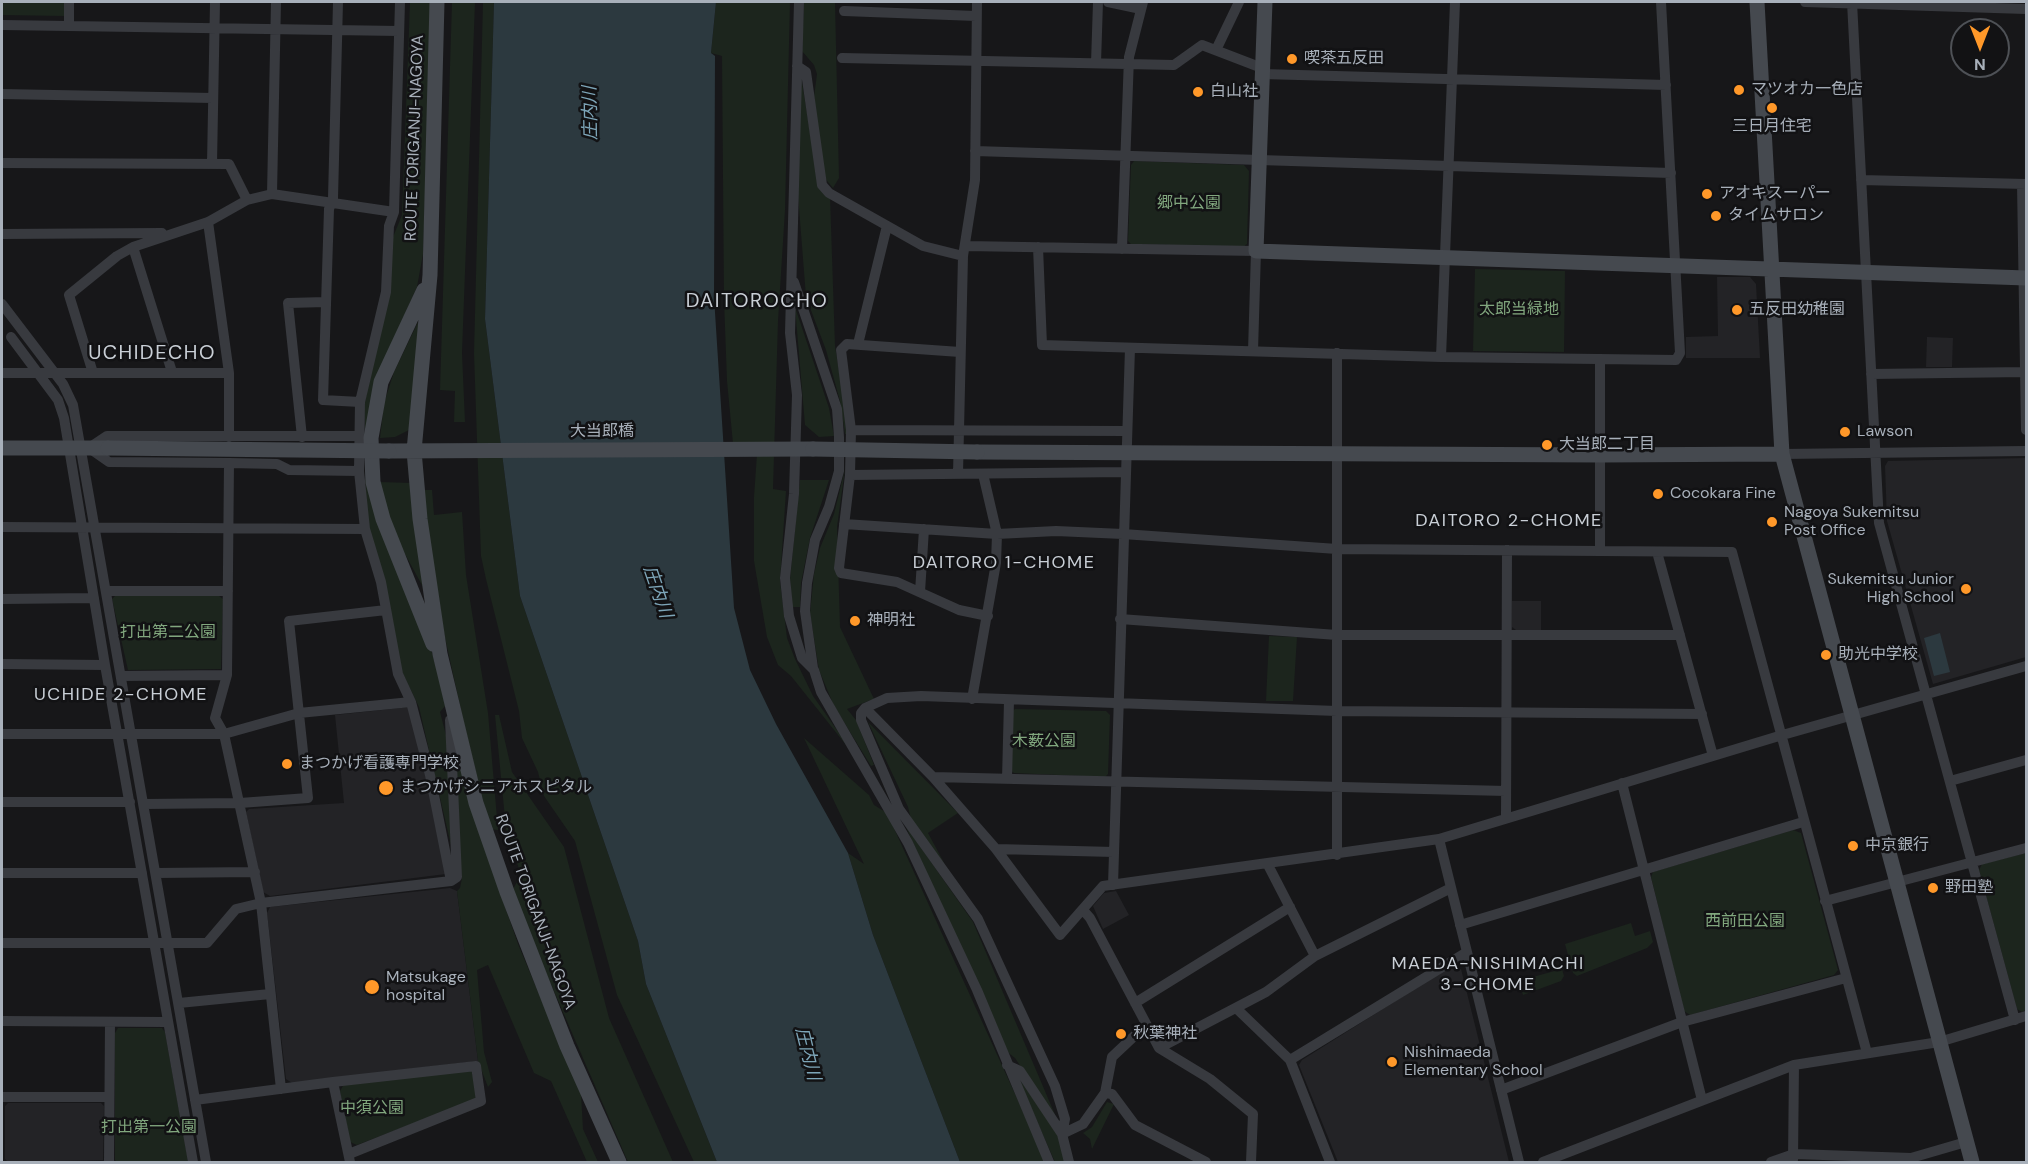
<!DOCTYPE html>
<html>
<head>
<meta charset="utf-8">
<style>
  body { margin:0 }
  #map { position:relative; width:2028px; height:1164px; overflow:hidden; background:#171719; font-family:"DM Sans",sans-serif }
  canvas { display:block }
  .frame { position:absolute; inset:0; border:3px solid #a8b0ba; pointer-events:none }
  .north { position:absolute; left:1950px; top:18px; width:60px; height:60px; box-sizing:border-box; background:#121214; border:2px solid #4e5156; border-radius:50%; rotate:180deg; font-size:16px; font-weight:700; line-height:24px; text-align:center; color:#a8b0ba }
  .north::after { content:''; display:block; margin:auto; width:21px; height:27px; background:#ff9829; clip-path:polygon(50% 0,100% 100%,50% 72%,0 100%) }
</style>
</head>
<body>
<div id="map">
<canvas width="2028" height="1164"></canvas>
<div class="frame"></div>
<div class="north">N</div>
</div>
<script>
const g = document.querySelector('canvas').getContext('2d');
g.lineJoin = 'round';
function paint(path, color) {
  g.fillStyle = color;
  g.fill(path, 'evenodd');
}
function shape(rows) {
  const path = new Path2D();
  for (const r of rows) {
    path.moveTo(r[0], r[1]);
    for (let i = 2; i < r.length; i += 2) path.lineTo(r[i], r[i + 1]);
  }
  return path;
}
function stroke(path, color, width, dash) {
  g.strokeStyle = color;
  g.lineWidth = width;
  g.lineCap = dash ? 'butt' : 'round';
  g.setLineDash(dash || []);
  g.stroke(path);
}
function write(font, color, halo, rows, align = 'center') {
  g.font = font + ' "DM Sans","Noto Sans JP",sans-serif';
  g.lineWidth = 5;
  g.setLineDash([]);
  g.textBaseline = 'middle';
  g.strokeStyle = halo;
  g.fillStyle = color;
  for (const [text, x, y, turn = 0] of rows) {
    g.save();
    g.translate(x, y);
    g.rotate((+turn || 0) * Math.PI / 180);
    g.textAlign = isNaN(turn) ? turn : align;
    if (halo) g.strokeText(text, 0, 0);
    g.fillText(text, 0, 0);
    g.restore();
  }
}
const built = shape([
  [1717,277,1750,277,1756,284,1760,358,1686,358,1686,337,1718,336],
  [1927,337,1953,338,1952,367,1926,367],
  [2026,458,2026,657,1933,684,1887,521,1885,466,1888,461],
  [1512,601,1541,601,1541,630,1516,630,1512,627],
  [410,707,427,773,446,874,270,896,263,892,246,812,249,809,344,803,335,715],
  [450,888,457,891,478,1061,292,1083,286,1079,267,913,270,907],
  [1116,891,1129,915,1103,929,1093,906,1104,893],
  [1451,966,1461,969,1509,1162,1338,1162,1299,1065,1302,1060],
  [8,1103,101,1103,104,1106,103,1160,8,1162,5,1159,5,1106]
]);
const green = shape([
  [2,2,65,2,64,16,2,15],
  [410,2,432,2,423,254,417,287,392,343,365,433,364,408,393,237,402,215],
  [452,2,475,2,462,353,465,422,454,422,455,391,440,390],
  [483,2,494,2,485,319,520,596,638,941,646,984,717,1162,694,1162,617,995,575,841,544,796,538,772,522,738,519,711,486,579,481,556,474,353],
  [716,2,790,2,785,210,778,321,773,489,786,491,780,581,787,638,795,659,813,696,858,760,791,676,778,665,767,637,754,561,754,497,757,454,734,454,727,381,724,300,722,56,711,53],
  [804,2,835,2,839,178,833,188,823,176,814,97,817,74,814,65,802,51],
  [801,76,819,188,830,196,835,346,849,434,845,434,840,401,826,350,806,297,798,195],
  [1134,161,1244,165,1249,171,1247,244,1243,247,1131,244,1128,241,1131,165],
  [1475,269,1565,271,1564,352,1473,351],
  [795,307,829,408,834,436,819,437,805,425],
  [418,322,422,324,411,429,395,437,380,438,384,403,394,372],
  [845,469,837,527,840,627,874,699,847,709,856,720,874,765,871,766,834,706,819,670,810,613,814,574,820,548,834,514],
  [365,477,380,527,430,646,447,704,440,712,447,739,451,845,419,707,401,670,367,522],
  [800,480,829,480,810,538,801,583,800,607,792,607,790,579],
  [380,482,412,483,423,587,399,543,387,514],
  [422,490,432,490,434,515,462,512,466,575,488,713,498,830,490,829,465,728,444,633],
  [115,596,219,596,223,599,221,669,128,670,112,599],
  [1269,636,1297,637,1293,701,1266,701],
  [1015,709,1106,711,1110,715,1108,774,1105,777,1014,773,1011,771,1012,712],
  [495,715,499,715,512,772,564,847,609,1018,673,1162,628,1162,537,952,513,889,521,875,506,829],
  [868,722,958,813,928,833,949,872,911,819,908,807],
  [804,738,869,795,874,805,887,813,1046,1162,960,1162,873,935,848,853,864,864],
  [462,766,470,806,518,944,581,1094,583,1129,598,1162,587,1162,551,1081,534,1073,488,965,477,970,484,1052,492,1082,488,1087,478,1061,457,891,460,888,462,878,457,844,457,769],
  [905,825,973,922,1059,1124,1015,1058,1006,1051],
  [1793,830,1801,833,1838,970,1834,975,1690,1015,1684,1011,1651,877,1653,872],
  [2026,853,2026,1010,2022,1012,2017,1009,1979,870,1982,864],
  [1631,923,1635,936,1650,931,1653,942,1647,948,1577,976,1573,973,1565,944],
  [1562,969,1564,976,1561,981,1523,995,1518,981],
  [118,1028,162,1028,165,1032,188,1160,187,1162,117,1162,115,1160,115,1033],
  [471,1069,478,1094,474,1100,357,1145,350,1142,340,1091,344,1084],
  [1016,1074,1060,1137,1066,1162,1055,1162],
  [1107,1102,1114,1104,1092,1149,1090,1139,1083,1133,1092,1127]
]);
const water = shape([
  [494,2,716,2,711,53,715,56,714,297,734,608,750,670,776,724,848,853,873,935,960,1162,717,1162,646,984,638,941,520,596,485,319],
  [1940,633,1950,672,1934,676,1924,638]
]);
const street = shape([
  [338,2,333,198,329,209,323,400,360,402],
  [799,2,790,333,797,395,794,494,785,578,789,616,802,658,814,670,821,692,908,843,977,990,1049,1162],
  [1108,2,1141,9],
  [1805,2,2026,9],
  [1852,2,1879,523,2015,1020],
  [844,11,976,16],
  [2,25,399,31],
  [69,25,69,2],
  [1216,50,1239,2],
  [842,58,1174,65,1202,45,1262,68],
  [1096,63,1098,2],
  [797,66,806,72,822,185,829,193,923,246,963,256],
  [1262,74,1666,85],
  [2,94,213,98],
  [975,151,1671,173],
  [2,163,229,164,247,200],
  [212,164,215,2],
  [1861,180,2026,184],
  [2022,184,2026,430],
  [272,194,276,2],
  [208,222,229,373,229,437],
  [2,234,162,233],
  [966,246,1256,251,1253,351],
  [133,247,172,372],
  [1038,247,1042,345,1441,357,1676,360,1680,353,1661,2],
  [1122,249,1129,57,1143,2],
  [794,282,837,409,839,437,839,471,829,507,815,540,807,583,805,611,813,668],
  [2,304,63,384,73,405,206,1162],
  [11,337,58,400,64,418,105,665,193,1162],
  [858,344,887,226],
  [960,352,847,344,841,350,851,430,1126,431],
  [1441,357,1455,2],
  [2,373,229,373],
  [93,373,69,295,117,256,133,247,208,222,247,200,272,194,394,212],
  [1871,374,2026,372],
  [302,437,288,303,326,302],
  [1782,454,2026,451],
  [229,463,277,464,289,470,359,471],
  [958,474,963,256,975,180,977,2],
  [850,475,851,430],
  [844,524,997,534,1056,531,1123,534,1337,549,1732,552,1867,1053],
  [2,527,365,529],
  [1600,550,1600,359],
  [1657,552,1713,756],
  [108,591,228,591],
  [920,592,924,529],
  [2,599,94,598],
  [988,616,959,610,897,582,841,573,839,568,850,475,1125,472],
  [1120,619,1337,635,1680,635],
  [2,664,105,665],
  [122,676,227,675],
  [972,699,996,563,997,534,983,474],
  [411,702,430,775,451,881],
  [865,708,861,713,861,720,899,809],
  [1702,714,1337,711,921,696,887,698,865,708,933,777,996,849,1060,935,1103,886,1439,839,1779,736,2026,666],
  [2,734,224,734,299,713,411,702,398,674,381,582,365,529,359,471,360,402,386,292,389,226,394,212,400,2],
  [933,777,1506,791],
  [1007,779,1009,701],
  [1950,781,2026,760],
  [1622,783,1702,1100],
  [2,802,130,802],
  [145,804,240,803,308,798,289,621,386,610],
  [892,813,899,809,978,919,1055,1086,1065,1119,1062,1134,1069,1162],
  [1506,818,1507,550],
  [1439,839,1519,1162],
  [996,849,1114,852],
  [1337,855,1337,353],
  [1268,865,1315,956],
  [2,873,142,873],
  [157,873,255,872],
  [1113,885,1130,348],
  [1825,901,2026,848],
  [1083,910,1090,918,1159,1048,1210,1079,1253,1114,1251,1162],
  [1460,925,1803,822],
  [2,943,207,943,236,909,261,903,451,881,457,877,450,720,454,718],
  [179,1003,270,994],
  [1135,1003,1290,907],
  [1237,1009,1290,1060,1330,1162],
  [2,1021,166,1022],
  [1159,1048,1266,992,1315,956,1451,888],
  [1290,1060,1467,952],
  [1007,1065,1020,1071,1062,1134,1083,1124,1105,1093,1112,1057,1146,1025],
  [333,1082,476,1066,481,1101,349,1154],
  [281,1089,261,903,224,734,215,718,227,675,229,463,109,462,89,448,107,436,360,436],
  [1501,1090,1682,1022,1846,978],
  [1105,1093,1112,1094,1135,1125,1206,1162],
  [2,1097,109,1097],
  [195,1100,333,1082,350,1162],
  [1793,1160,1794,1065],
  [109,1162,110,1022],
  [1543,1162,1794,1065,1939,1042,2026,1016],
  [1771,1162,1794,1154,1911,1158,1966,1142]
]);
const secondary = shape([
  [437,2,430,275,414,451,420,519,440,654,476,803,507,892,567,1046,619,1162],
  [1265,2,1256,251,2026,278],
  [1757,2,1782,454,1972,1162],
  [424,290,381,382,371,438,373,482,383,519,433,644],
  [2,448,108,448],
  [389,451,813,449],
  [977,452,1601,455,1782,454]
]);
const secondaryBridge = shape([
  [108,448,389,451],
  [813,449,977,452]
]);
const markers = [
  [1292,59,6,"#ff9829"],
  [1739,90,6,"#ff9829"],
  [1198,92,6,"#ff9829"],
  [1772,108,6,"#ff9829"],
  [1707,194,6,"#ff9829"],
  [1716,216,6,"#ff9829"],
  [1737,310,6,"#ff9829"],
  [1845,432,6,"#ff9829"],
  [1547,445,6,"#ff9829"],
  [1658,494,6,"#ff9829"],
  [1772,522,6,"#ff9829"],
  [1966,589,6,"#ff9829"],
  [855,621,6,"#ff9829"],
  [1826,655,6,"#ff9829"],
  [287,764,6,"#ff9829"],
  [386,788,8,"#ff9829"],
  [1853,846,6,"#ff9829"],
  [1933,888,6,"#ff9829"],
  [372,987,8,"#ff9829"],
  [1121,1034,6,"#ff9829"],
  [1392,1062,6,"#ff9829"]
];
const poiNames = [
  ["喫茶五反田",1304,59],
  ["マツオカ一色店",1751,90],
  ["白山社",1210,92],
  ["三日月住宅",1772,127,"center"],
  ["アオキスーパー",1719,194],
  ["タイムサロン",1728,216],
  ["五反田幼稚園",1749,310],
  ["Lawson",1857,432],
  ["大当郎二丁目",1559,445],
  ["Cocokara Fine",1670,494],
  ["Nagoya Sukemitsu",1784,513],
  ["Post Office",1784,531],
  ["Sukemitsu Junior",1954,580,"right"],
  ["High School",1954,598,"right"],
  ["神明社",867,621],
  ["助光中学校",1838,655],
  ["まつかげ看護専門学校",299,764],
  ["まつかげシニアホスピタル",400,788],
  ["中京銀行",1865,846],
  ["野田塾",1945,888],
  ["Matsukage",386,978],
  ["hospital",386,996],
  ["秋葉神社",1133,1034],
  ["Nishimaeda",1404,1053],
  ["Elementary School",1404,1071]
];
const streetNames = [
  ["ROUTE TORIGANJI-NAGOYA",415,138,-88],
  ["大当郎橋",602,432],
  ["ROUTE TORIGANJI-NAGOYA",535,912,70]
];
const parkNames = [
  ["郷中公園",1189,204],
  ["太郎当緑地",1519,310],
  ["打出第二公園",168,633],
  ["木薮公園",1044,742],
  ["西前田公園",1745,922],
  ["中須公園",372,1109],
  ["打出第一公園",149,1128]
];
const waterNames = [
  ["庄内川",591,113,-91],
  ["庄内川",657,592,71],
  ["庄内川",807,1054,76]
];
const neighbourhoodNames = [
  ["DAITORO 2-CHOME",1509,521],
  ["DAITORO 1-CHOME",1004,563],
  ["UCHIDE 2-CHOME",121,695],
  ["MAEDA-NISHIMACHI",1488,964],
  ["3-CHOME",1488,985]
];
const quarterNames = [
  ["DAITOROCHO",757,302],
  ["UCHIDECHO",152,354]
];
paint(built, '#232326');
paint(green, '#1c251d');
paint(water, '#2c393f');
stroke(street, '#383a3f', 10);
stroke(secondary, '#45494f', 15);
stroke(secondaryBridge, '#45494f', 15);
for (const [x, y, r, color] of markers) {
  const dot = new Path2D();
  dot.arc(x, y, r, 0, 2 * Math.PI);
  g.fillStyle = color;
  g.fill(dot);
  stroke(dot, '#121214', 2);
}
write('16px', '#a8b0ba', '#121214', poiNames, 'left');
write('16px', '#a8b0ba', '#121214', streetNames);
write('16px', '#81a77e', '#121214', parkNames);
write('italic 18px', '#7da5b8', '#121214', waterNames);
g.letterSpacing = '1.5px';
write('18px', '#c9cfd6', '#121214', neighbourhoodNames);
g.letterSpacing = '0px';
g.letterSpacing = '1.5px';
write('20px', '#c9cfd6', '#121214', quarterNames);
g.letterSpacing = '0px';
</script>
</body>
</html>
